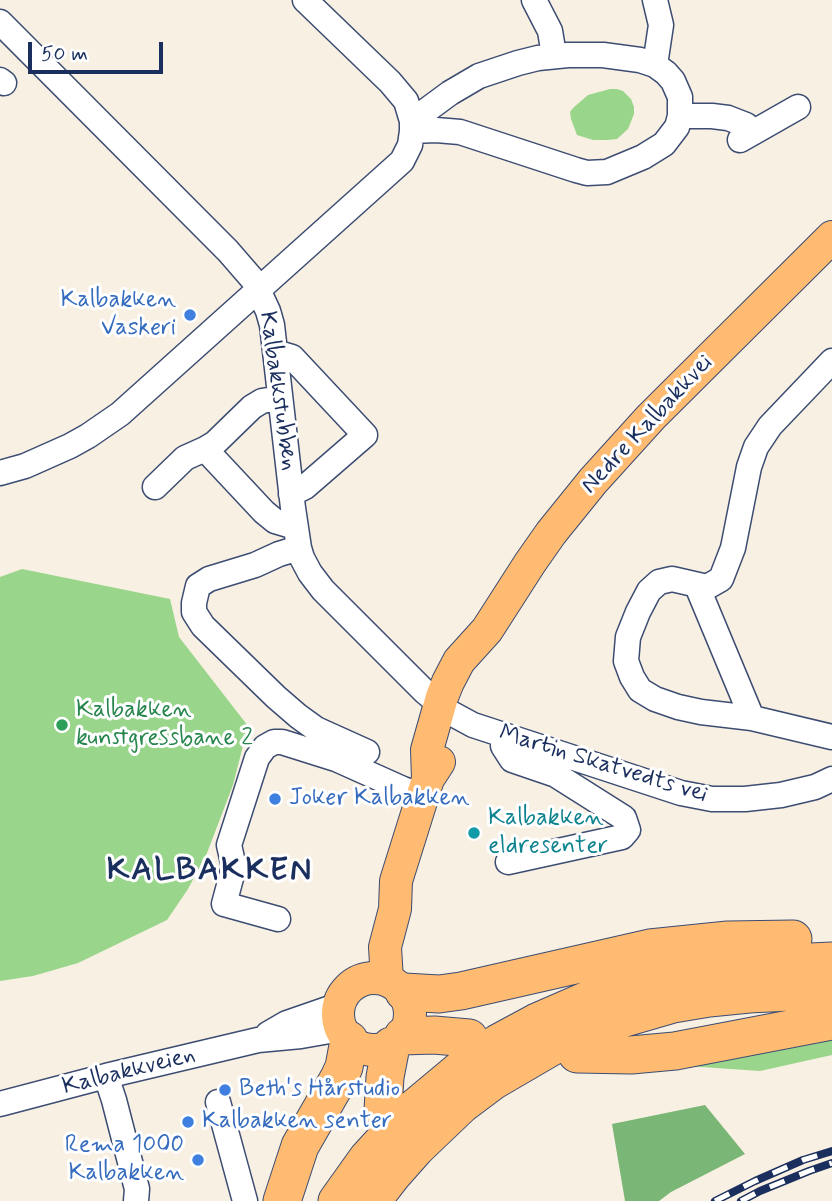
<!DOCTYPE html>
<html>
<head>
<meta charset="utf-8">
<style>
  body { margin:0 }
  #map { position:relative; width:832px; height:1201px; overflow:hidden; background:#f8f0e2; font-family:Mynerve,sans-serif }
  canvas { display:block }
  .scale { position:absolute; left:28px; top:42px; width:135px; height:32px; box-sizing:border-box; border:4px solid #1b2f5e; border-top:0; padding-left:9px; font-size:21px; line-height:24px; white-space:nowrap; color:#1b2f5e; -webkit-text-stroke:5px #fff; paint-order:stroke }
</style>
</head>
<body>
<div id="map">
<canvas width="832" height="1201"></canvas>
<div class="scale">50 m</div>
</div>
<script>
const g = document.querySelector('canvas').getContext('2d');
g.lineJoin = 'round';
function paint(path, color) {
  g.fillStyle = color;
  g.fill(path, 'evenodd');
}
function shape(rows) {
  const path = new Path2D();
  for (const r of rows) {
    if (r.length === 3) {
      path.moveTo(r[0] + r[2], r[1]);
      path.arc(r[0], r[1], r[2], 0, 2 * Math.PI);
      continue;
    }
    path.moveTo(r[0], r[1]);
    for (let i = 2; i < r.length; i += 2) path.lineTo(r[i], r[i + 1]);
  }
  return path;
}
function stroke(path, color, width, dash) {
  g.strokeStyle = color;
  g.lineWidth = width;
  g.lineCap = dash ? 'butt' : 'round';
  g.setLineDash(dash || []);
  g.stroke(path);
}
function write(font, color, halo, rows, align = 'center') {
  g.font = font + ' Mynerve,sans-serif';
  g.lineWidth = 6;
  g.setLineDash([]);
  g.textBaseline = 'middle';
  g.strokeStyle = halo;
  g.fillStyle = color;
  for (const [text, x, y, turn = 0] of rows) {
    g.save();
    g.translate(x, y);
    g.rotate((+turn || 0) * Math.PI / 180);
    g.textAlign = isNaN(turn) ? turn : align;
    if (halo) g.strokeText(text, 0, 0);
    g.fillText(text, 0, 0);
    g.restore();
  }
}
const green = shape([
  [610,89,617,89,623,91,631,99,634,107,634,114,628,129,617,139,607,140,593,140,577,135,571,119,570,112,573,108,588,95],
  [22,569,170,599,179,637,248,726,233,785,207,853,188,889,167,920,78,963,33,976,0,981,0,577],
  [832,1038,832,1055,760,1071,687,1066]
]);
const forest = shape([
  [705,1105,745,1154,671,1192,659,1201,625,1201,612,1124]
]);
const minor = shape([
  [534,0,550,31,554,55],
  [655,0,661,25,655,65],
  [0,22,228,251,254,281,268,311,272,325,293,508,299,548,302,558,310,573,323,590,425,692,449,712,473,725,681,793,712,799,745,799,781,795,815,787,832,779],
  [0,80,4,83],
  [680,116,712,116,728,118,746,125,754,132],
  [412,131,436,130,460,132,576,170,587,173,607,172,643,157,664,144,677,127,680,116,680,97,673,81,666,73,655,65,640,60,603,55,568,55,538,58,518,63,479,76,450,93,412,121],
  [740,140,798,107],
  [275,352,292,357,365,435,305,487,291,494],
  [832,361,770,426,756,447,749,467,733,548,721,579,707,587,672,579,659,582,649,591,638,612,628,637,626,661,632,677,640,690,655,699,678,707,701,712,752,718,832,737],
  [205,449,264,512,275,521,295,527],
  [0,473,25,466,70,446,88,436,120,414,402,161,410,145,412,131,412,121,406,101,390,82,305,0],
  [155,487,185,458,205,449,215,443,252,407,262,401,280,398],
  [299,548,279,554,255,565,209,579,198,586,194,603,194,612,203,626,276,697,298,716,316,729,367,752],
  [697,586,752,718],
  [503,736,503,746,512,760,556,775,624,818,628,830,622,837,508,862],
  [278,919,224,904,234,867,229,845,257,758,265,747,274,742,282,742,336,759,403,789,422,796],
  [268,1034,287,1023,339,1005],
  [106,1076,114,1100,137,1189,136,1201],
  [218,1102,245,1201],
  [0,1104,106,1076,258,1040,301,1036,341,1029]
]);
const major = shape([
  [428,779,427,750,442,697,448,682,459,661,487,630,530,563,551,533,593,481,651,417,832,237],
  [374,1014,36],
  [387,980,385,947,395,909,396,881,428,779,439,762]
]);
const highway = shape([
  [404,992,439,994,461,991,650,948,728,940,793,939],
  [403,1036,434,1035,469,1038],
  [577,1054,631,1055,675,1051,832,1021],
  [383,1110,385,1077,391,1046],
  [282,1201,300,1146,339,1078,344,1067,349,1040],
  [337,1201,367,1159,411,1111,472,1060,498,1043,537,1022,599,995,630,985,665,976,704,969,746,965,832,961],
  [372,1201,393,1174,416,1148,461,1105,493,1081,553,1046,611,1022,673,1004,709,998,749,994,832,990]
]);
const rail = shape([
  [715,1201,755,1181,803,1160,832,1151],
  [741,1201,760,1191,809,1171,832,1163]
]);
const markers = [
  [190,315,7,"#3f7fe0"],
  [62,725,7,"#2e9e5b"],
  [275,799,7,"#3f7fe0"],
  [474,833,7,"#0f9aa8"],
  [225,1090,7,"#3f7fe0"],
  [188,1122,7,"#3f7fe0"],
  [198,1160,7,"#3f7fe0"]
];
const shopNames = [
  ["Kalbakken",176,301,"right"],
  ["Vaskeri",176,329,"right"],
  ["Joker Kalbakken",289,799],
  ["Beth's Hårstudio",239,1090],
  ["Kalbakken senter",202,1122],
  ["Rema 1000",184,1146,"right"],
  ["Kalbakken",184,1174,"right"]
];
const streetNames = [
  ["Kalbakkstubben",277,391,82],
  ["Nedre Kalbakkvei",648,425,-47],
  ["Martin Skatvedts vei",603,765,17],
  ["Kalbakkveien",129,1072,-14]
];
const leisureNames = [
  ["Kalbakken",76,711],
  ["kunstgressbane 2",76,739]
];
const cultureNames = [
  ["Kalbakken",488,819],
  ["eldresenter",488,847]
];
const districtNames = [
  ["KALBAKKEN",210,872]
];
paint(green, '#99d58a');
paint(forest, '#7ab676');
stroke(minor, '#3c4c72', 27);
stroke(major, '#3c4c72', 34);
stroke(highway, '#3c4c72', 39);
stroke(minor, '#fff', 24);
stroke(major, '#febb71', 32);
stroke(highway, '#febb71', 37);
stroke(rail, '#1b2f5e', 8);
stroke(rail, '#fff', 5, [16]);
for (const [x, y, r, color] of markers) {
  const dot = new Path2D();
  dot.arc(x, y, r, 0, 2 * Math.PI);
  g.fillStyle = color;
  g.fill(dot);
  stroke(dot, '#fff', 2.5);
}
write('24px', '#366cbe', '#fff', shopNames, 'left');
write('24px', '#1b2f5e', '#fff', streetNames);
write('24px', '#27864d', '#fff', leisureNames, 'left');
write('24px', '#0d838f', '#fff', cultureNames, 'left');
g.letterSpacing = '2px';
write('bold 32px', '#1b2f5e', '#fff', districtNames);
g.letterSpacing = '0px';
</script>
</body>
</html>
